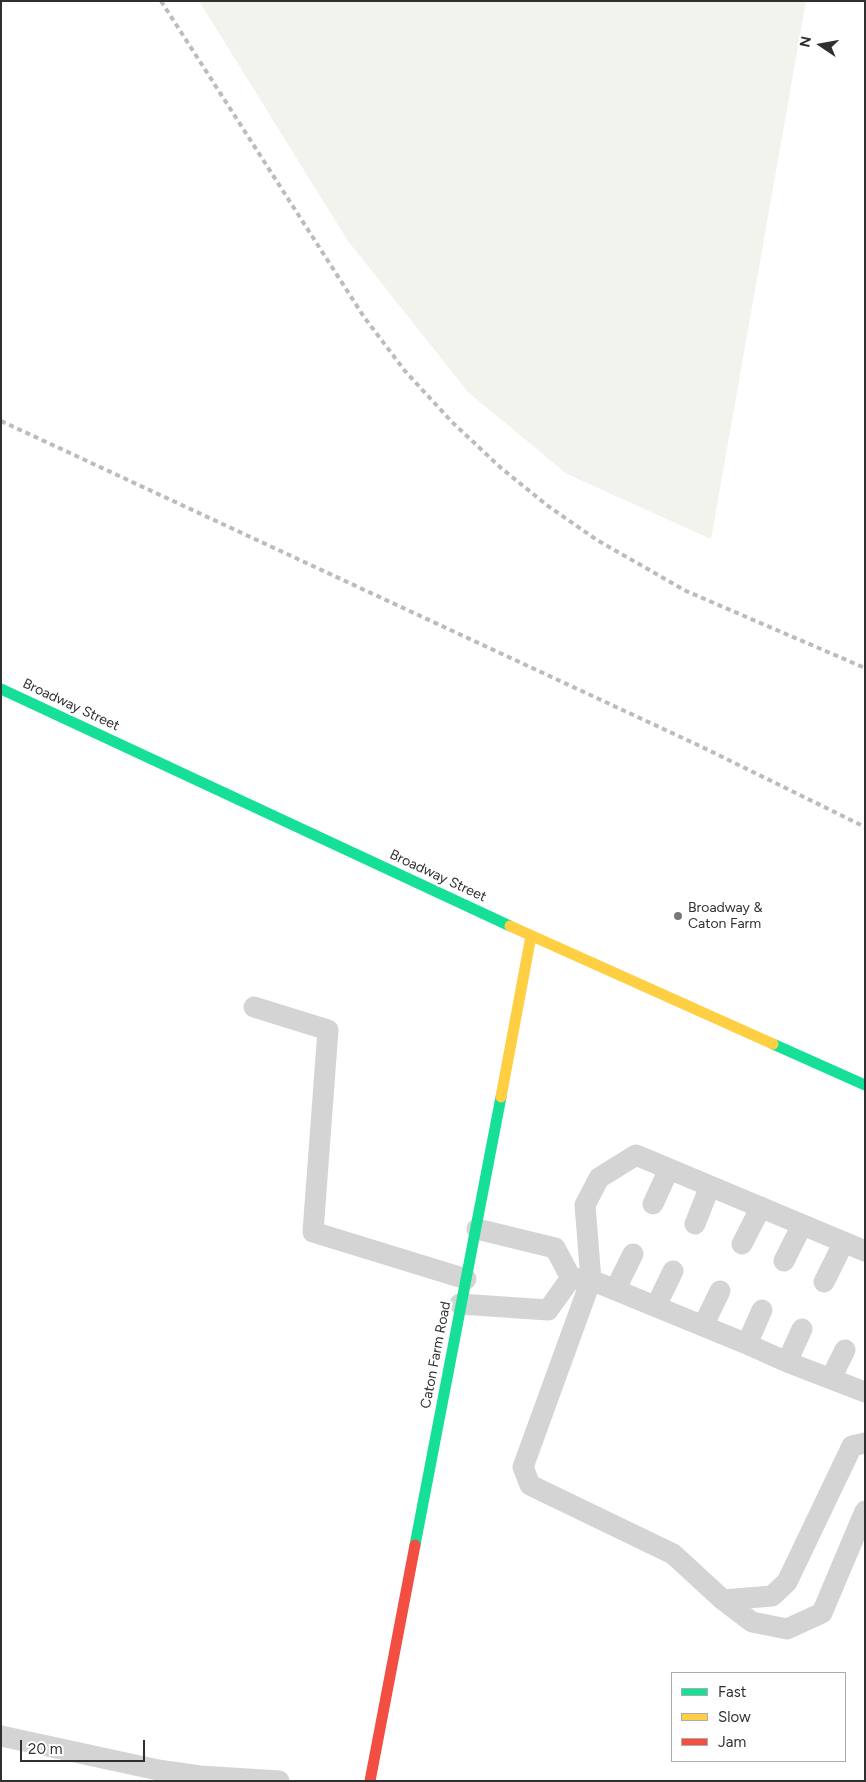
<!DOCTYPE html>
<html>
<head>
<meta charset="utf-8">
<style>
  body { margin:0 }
  #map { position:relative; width:866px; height:1782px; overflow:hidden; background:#fff; font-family:Figtree,sans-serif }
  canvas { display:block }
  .frame { position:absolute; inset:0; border:2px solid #303030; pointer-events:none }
  .legend { position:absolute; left:671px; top:1672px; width:175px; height:90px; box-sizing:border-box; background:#fff; border:1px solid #acacac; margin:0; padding:6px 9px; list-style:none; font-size:15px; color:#303030 }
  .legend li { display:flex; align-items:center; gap:10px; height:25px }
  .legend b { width:25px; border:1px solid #acacac }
  .north { position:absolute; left:796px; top:20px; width:50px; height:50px; -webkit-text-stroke:4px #fff; paint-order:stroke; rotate:282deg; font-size:14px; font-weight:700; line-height:20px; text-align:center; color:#303030 }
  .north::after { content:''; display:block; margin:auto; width:18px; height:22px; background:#303030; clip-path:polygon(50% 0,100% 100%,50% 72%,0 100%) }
  .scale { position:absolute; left:20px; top:1740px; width:125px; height:22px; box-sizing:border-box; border:2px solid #303030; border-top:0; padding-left:6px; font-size:15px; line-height:18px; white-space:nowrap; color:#303030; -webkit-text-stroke:4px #fff; paint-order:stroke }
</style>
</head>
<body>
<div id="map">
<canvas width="866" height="1782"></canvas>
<div class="frame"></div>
<ul class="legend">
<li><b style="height:6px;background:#16e098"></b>Fast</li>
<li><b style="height:6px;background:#ffcf43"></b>Slow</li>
<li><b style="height:6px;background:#f24e42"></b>Jam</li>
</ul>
<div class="north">N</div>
<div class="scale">20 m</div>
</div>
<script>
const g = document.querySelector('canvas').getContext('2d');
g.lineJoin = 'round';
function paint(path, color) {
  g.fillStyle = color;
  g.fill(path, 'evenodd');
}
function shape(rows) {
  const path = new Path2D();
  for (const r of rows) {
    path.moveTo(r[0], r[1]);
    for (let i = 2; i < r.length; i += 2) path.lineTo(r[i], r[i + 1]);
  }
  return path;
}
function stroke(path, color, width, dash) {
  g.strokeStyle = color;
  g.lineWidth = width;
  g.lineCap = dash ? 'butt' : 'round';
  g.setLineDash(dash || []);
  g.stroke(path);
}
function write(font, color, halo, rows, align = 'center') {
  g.font = font + ' Figtree,sans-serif';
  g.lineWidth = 5;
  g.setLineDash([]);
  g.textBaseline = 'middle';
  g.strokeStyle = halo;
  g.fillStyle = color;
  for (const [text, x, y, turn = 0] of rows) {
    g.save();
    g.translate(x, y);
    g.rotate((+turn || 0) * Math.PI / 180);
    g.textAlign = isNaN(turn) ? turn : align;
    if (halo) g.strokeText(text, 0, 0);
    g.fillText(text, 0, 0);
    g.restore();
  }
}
const green = shape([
  [199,1,806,1,711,539,567,474,468,392,348,241]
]);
const lane = shape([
  [254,1007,328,1030,313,1232,466,1279],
  [653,1204,669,1169],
  [695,1224,710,1186],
  [477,1229,555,1248,571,1278],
  [742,1244,761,1207],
  [865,1251,636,1155,599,1178,585,1205,591,1280,747,1344,787,1362,865,1392],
  [784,1261,802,1225],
  [571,1278,591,1280,523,1467,530,1485,673,1554,723,1600,752,1622,787,1629,822,1613,865,1511],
  [824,1282,844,1242],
  [615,1290,633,1254],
  [460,1304,548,1310,571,1278],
  [656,1306,673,1271],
  [703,1326,720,1291],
  [747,1344,762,1310],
  [787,1362,802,1329],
  [831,1378,845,1350],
  [723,1600,772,1596,787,1582,852,1446,865,1443],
  [1,1736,158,1770,200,1776,279,1781]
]);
const fast = shape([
  [1,689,510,926],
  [773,1044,865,1085],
  [415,1545,501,1097]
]);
const slow = shape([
  [510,926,773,1044],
  [501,1097,531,936]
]);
const jam = shape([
  [370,1781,415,1545]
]);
const rail = shape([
  [161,1,364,317,405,371,452,422,501,468,548,506,597,540,686,591,865,668],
  [1,421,700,746,865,827]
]);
const markers = [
  [678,916,5,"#787878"]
];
const streetNames = [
  ["Broadway Street",71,705,25],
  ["Broadway Street",438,876,25],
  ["Caton Farm Road",436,1355,-79]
];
const poiNames = [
  ["Broadway &",688,908],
  ["Caton Farm",688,924]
];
paint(green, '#f1f3ec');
stroke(lane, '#d4d4d4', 21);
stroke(fast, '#16e098', 11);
stroke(slow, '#ffcf43', 11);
stroke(jam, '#f24e42', 11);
stroke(rail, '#bcbcbc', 4, [5, 4]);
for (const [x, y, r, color] of markers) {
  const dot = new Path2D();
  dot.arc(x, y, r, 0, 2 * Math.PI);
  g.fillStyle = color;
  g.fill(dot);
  stroke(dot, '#fff', 2);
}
write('14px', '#303030', '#fff', streetNames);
write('14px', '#303030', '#fff', poiNames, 'left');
</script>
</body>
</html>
